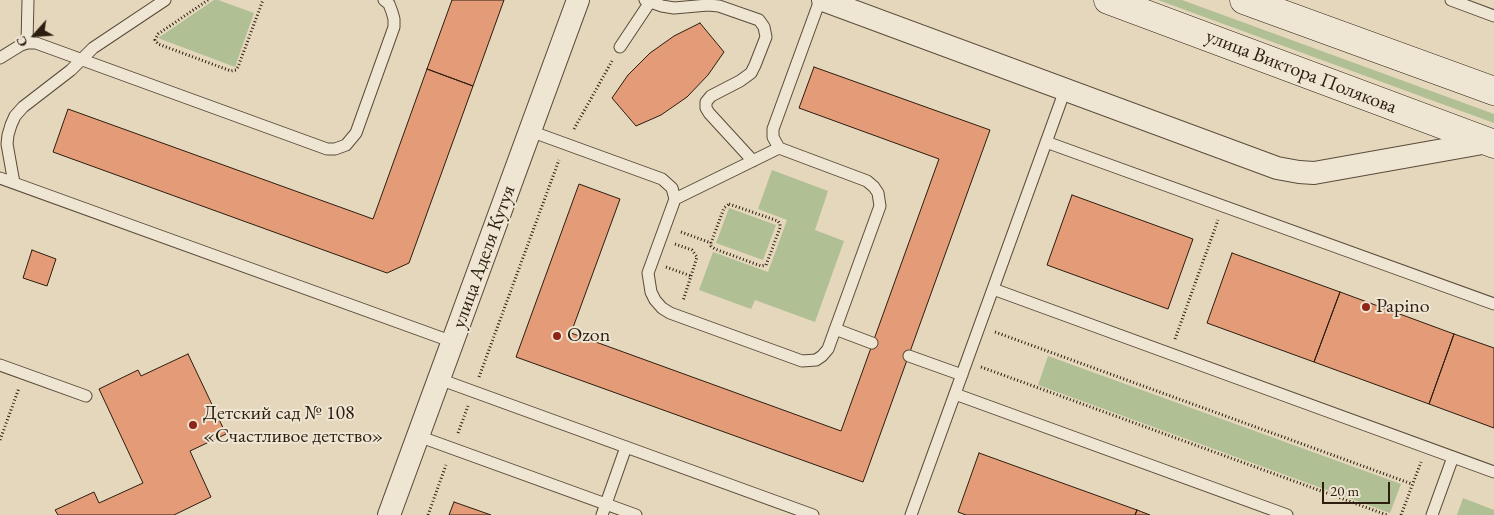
<!DOCTYPE html>
<html>
<head>
<meta charset="utf-8">
<style>
  body { margin:0 }
  #map { position:relative; width:1494px; height:515px; overflow:hidden; background:#e5d7bc; font-family:"EB Garamond",serif }
  canvas { display:block }
  .north { position:absolute; left:10px; top:10px; width:50px; height:50px; -webkit-text-stroke:4px #eee5d3; paint-order:stroke; rotate:244deg; font-size:14px; font-weight:700; line-height:20px; text-align:center; color:#2c1d0f }
  .north::after { content:''; display:block; margin:auto; width:18px; height:22px; background:#2c1d0f; clip-path:polygon(50% 0,100% 100%,50% 72%,0 100%) }
  .scale { position:absolute; left:1322px; top:482px; width:68px; height:22px; box-sizing:border-box; border:2px solid #2c1d0f; border-top:0; padding-left:6px; font-size:15px; line-height:18px; white-space:nowrap; color:#2c1d0f; -webkit-text-stroke:4px #eee5d3; paint-order:stroke }
</style>
</head>
<body>
<div id="map">
<canvas width="1494" height="515"></canvas>
<div class="north">С</div>
<div class="scale">20 m</div>
</div>
<script>
const g = document.querySelector('canvas').getContext('2d');
g.lineJoin = 'round';
function paint(path, color) {
  g.fillStyle = color;
  g.fill(path, 'evenodd');
}
function shape(rows) {
  const path = new Path2D();
  for (const r of rows) {
    path.moveTo(r[0], r[1]);
    for (let i = 2; i < r.length; i += 2) path.lineTo(r[i], r[i + 1]);
  }
  return path;
}
function stroke(path, color, width, dash) {
  g.strokeStyle = color;
  g.lineWidth = width;
  g.lineCap = dash ? 'butt' : 'round';
  g.setLineDash(dash || []);
  g.stroke(path);
}
function write(font, color, halo, rows, align = 'center') {
  g.font = font + ' "EB Garamond",serif';
  g.lineWidth = 4;
  g.setLineDash([]);
  g.textBaseline = 'middle';
  g.strokeStyle = halo;
  g.fillStyle = color;
  for (const [text, x, y, turn = 0] of rows) {
    g.save();
    g.translate(x, y);
    g.rotate((+turn || 0) * Math.PI / 180);
    g.textAlign = isNaN(turn) ? turn : align;
    if (halo) g.strokeText(text, 0, 0);
    g.fillText(text, 0, 0);
    g.restore();
  }
}
const green = shape([
  [214,0,218,0,254,13,235,67,158,38],
  [1158,0,1182,0,1494,114,1494,123],
  [772,170,828,191,815,230,844,241,815,322,755,300,751,309,699,290,713,252,768,272,787,220,758,209],
  [729,208,776,225,763,260,716,243],
  [1048,356,1401,484,1390,513,1038,385],
  [1463,498,1494,510,1494,515,1457,515]
]);
const building = shape([
  [452,0,504,0,473,86,427,69,452,0],
  [700,23,724,52,708,75,687,97,661,115,636,126,612,98,628,75,650,53,674,36,700,23],
  [814,67,990,130,863,482,516,357,579,184,620,199,571,333,841,431,939,159,799,108,814,67],
  [427,69,473,86,409,263,387,273,53,152,68,109,373,219,427,69],
  [1072,195,1193,239,1168,309,1047,265,1072,195],
  [32,250,56,259,47,286,23,278,32,250],
  [1232,253,1340,292,1314,362,1207,323,1232,253],
  [1340,292,1454,334,1429,404,1314,362,1340,292],
  [1454,334,1494,348,1494,428,1429,404,1454,334],
  [188,354,226,434,190,451,211,497,174,515,58,515,55,510,94,492,99,503,143,483,99,389,138,370,141,376,188,354],
  [979,453,1137,510,1135,515,966,515,958,512,979,453],
  [454,502,491,515,449,515,454,502],
  [1137,510,1150,515,1135,515,1137,510]
]);
const path = shape([
  [208,0,158,34,155,40,158,44,231,71,236,70,238,67,263,0],
  [574,129,612,61],
  [729,204,778,221,780,224,780,228,766,265,761,266,715,249,711,246,711,243,724,208,729,204],
  [681,232,711,243],
  [675,244,692,250,697,257,683,301],
  [666,267,691,276],
  [995,332,1412,484],
  [1175,339,1218,220],
  [981,367,1387,515],
  [479,377,559,160],
  [458,433,468,406],
  [0,440,19,388],
  [428,515,446,465],
  [1401,515,1421,462]
]);
const lane = shape([
  [645,0,662,6,674,8,708,5,719,6,759,20,764,27,766,37,755,65,751,73,740,81,711,96,706,102,706,108,709,113,753,161],
  [1451,0,1494,16],
  [27,43,28,0],
  [620,47,650,2],
  [0,58,21,45,27,43,36,43,327,149,335,149,346,145,356,133,394,27,394,19,392,12,389,4,384,0],
  [530,131,662,179,672,188,675,199,648,273,651,292,655,300,662,308,670,313,802,361,816,360,822,356,828,349,880,206,878,193,874,187,867,181,779,148,773,137,773,129,820,0],
  [1046,142,1494,304],
  [0,178,453,342],
  [14,183,7,144,8,135,11,125,15,116,23,107,71,70,93,48,165,0],
  [675,199,779,148],
  [993,289,1494,472],
  [835,329,872,343],
  [909,356,962,375],
  [0,365,86,396],
  [439,379,813,515],
  [955,394,1287,515],
  [418,436,636,515],
  [602,515,626,447],
  [911,515,1065,90],
  [1432,515,1453,457]
]);
const street = shape([
  [823,0,1277,168,1299,172,1314,173,1488,142],
  [389,515,578,0]
]);
const secondary = shape([
  [1108,0,1494,144],
  [1244,0,1494,91]
]);
const markers = [
  [1366,307,5,"#8f2418"],
  [557,336,5,"#8f2418"],
  [193,425,5,"#8f2418"]
];
const streetNames = [
  ["улица Виктора Полякова",1301,72,21],
  ["улица Аделя Кутуя",484,257,-70]
];
const poiNames = [
  ["Papino",1376,307],
  ["Ozon",567,336],
  ["Детский сад № 108",203,414],
  ["«Счастливое детство»",203,437]
];
paint(green, '#b0bf94');
paint(building, '#e39c77');
stroke(building, '#2c1d0f', 1);
stroke(lane, '#5a4c3a', 13);
stroke(street, '#5a4c3a', 24);
stroke(secondary, '#2c1d0f', 29);
stroke(path, '#2c1d0f', 3, [1, 2.5]);
stroke(lane, '#eee5d3', 11);
stroke(street, '#eee5d3', 22);
stroke(secondary, '#eee5d3', 28);
for (const [x, y, r, color] of markers) {
  const dot = new Path2D();
  dot.arc(x, y, r, 0, 2 * Math.PI);
  g.fillStyle = color;
  g.fill(dot);
  stroke(dot, '#eee5d3', 2);
}
write('20px', '#2c1d0f', '#eee5d3', streetNames);
write('20px', '#2c1d0f', '#eee5d3', poiNames, 'left');
</script>
</body>
</html>
